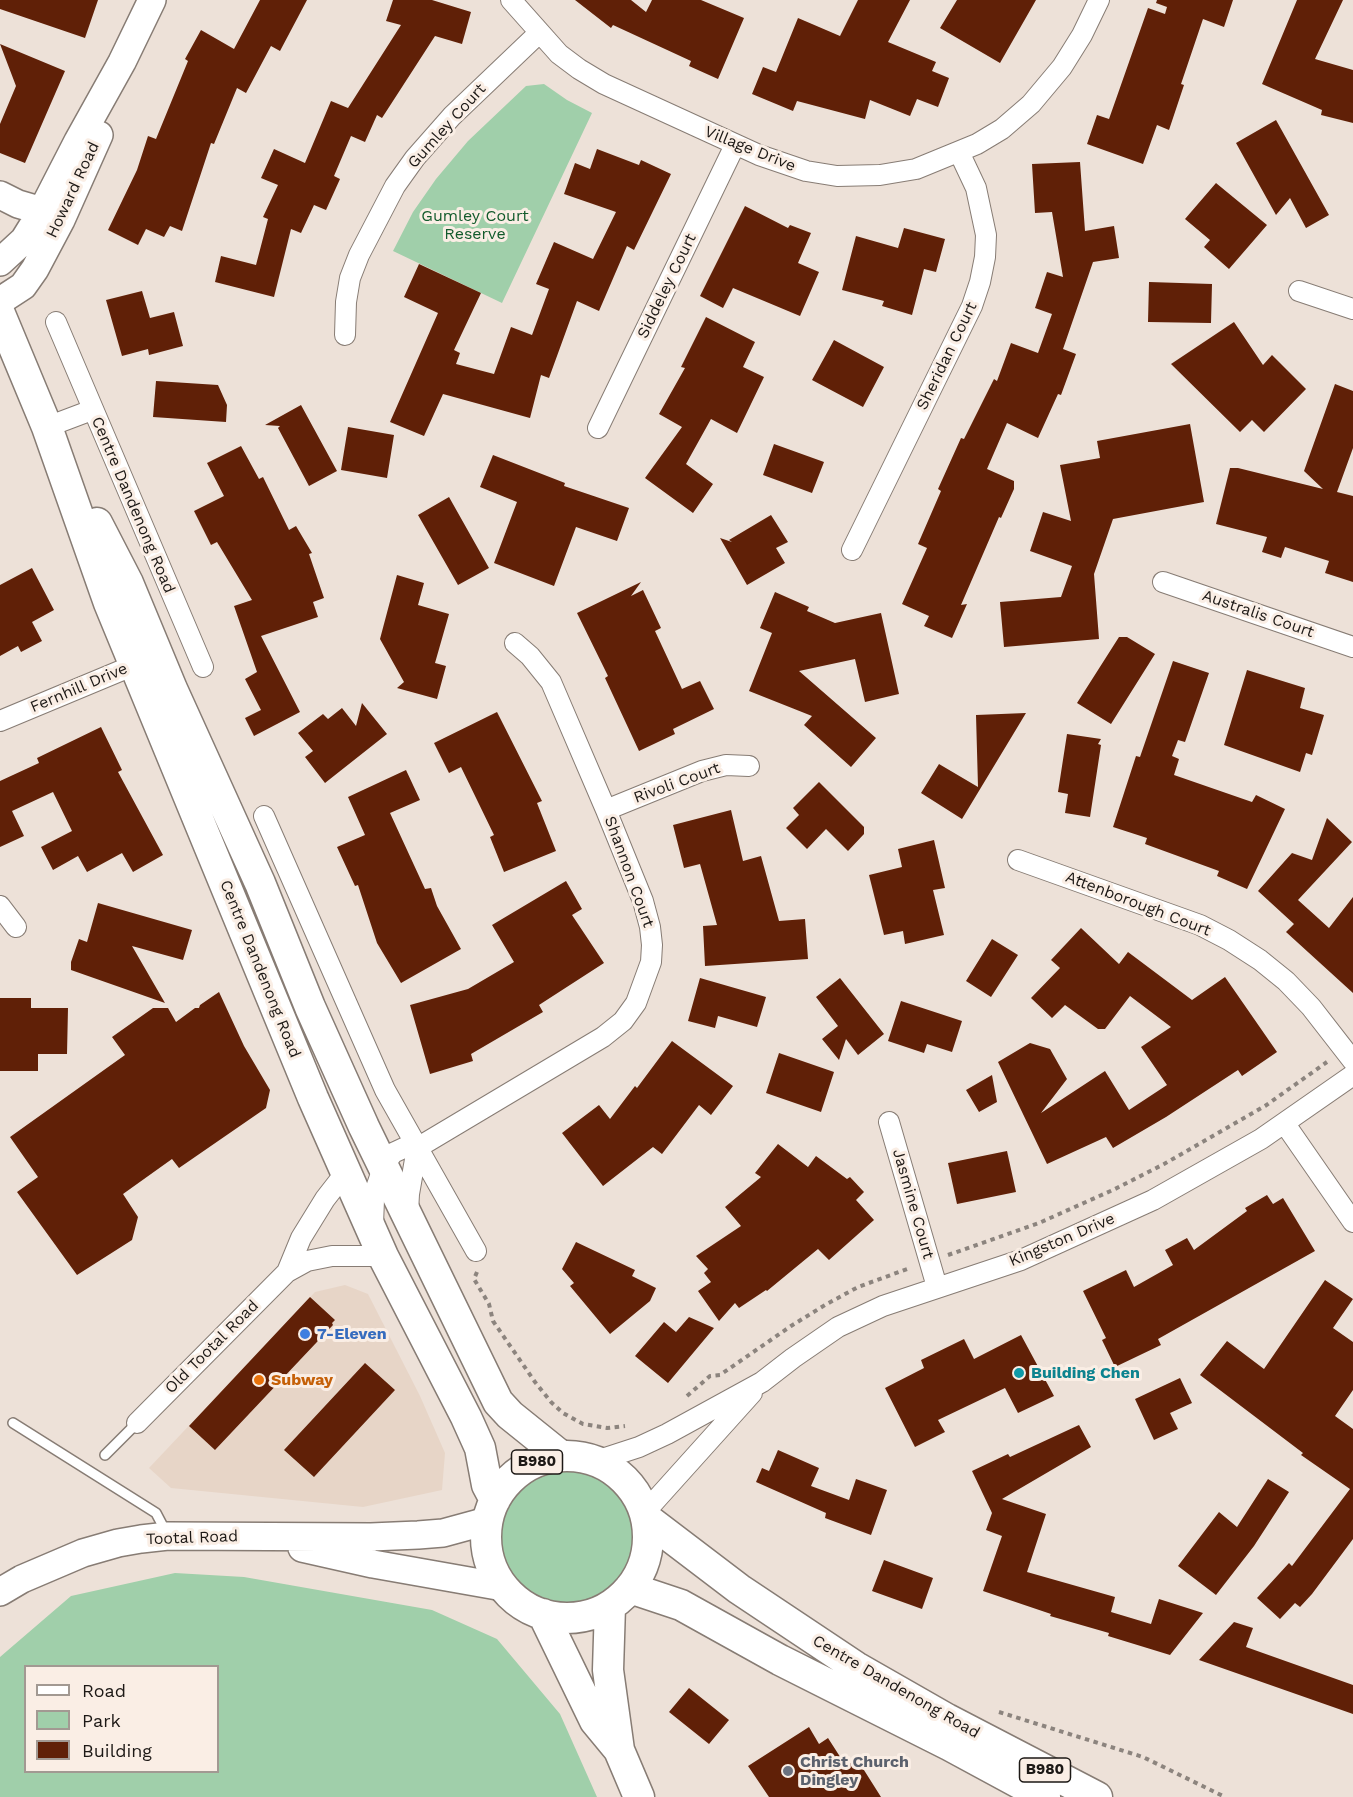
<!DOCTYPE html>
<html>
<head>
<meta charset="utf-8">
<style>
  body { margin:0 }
  #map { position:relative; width:1353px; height:1797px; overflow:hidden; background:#ede1d8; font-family:"Work Sans",sans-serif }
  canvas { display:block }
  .legend { position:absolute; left:24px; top:1665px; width:195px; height:108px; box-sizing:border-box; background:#faeee5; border:2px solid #a29992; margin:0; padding:8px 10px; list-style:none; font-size:18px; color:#1d1916 }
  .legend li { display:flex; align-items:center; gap:12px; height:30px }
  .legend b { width:30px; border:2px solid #a29992 }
</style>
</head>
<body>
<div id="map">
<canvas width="1353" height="1797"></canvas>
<ul class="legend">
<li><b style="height:8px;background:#fff"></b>Road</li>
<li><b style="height:16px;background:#a0cfaa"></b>Park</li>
<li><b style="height:16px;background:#602007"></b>Building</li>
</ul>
</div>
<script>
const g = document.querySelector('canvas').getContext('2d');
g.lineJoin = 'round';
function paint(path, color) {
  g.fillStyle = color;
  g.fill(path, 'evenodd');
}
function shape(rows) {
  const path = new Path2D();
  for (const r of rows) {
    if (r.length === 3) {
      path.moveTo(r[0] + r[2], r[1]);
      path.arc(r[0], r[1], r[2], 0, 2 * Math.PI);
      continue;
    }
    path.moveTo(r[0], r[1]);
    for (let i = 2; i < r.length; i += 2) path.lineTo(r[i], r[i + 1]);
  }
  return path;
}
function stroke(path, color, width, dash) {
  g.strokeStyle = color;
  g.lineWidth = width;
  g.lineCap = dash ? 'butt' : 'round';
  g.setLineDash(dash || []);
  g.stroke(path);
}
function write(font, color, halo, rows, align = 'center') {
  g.font = font + ' "Work Sans",sans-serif';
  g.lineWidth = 6;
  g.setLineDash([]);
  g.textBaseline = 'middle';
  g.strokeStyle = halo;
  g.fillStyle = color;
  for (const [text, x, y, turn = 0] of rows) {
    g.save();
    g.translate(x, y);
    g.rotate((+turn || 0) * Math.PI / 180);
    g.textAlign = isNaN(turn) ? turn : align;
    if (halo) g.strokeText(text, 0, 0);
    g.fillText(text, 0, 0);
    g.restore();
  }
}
const built = shape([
  [345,1285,368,1294,420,1396,445,1453,442,1490,363,1507,171,1488,149,1468,315,1292]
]);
const green = shape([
  [544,84,567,100,592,113,502,303,393,251,413,212,436,179,468,141,526,86],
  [568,1537,67],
  [175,1573,244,1577,432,1610,497,1639,560,1714,597,1797,0,1797,0,1657,71,1596],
  [26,1666,218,1666,218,1772,26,1772]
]);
const building = shape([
  [0,0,98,0,85,38,0,9],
  [260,0,307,0,280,51,271,46,246,93,237,88,214,144,211,143,182,231,170,226,164,237,146,229,138,245,108,230,137,170,148,136,156,139,188,61,185,59,201,30,234,49],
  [393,0,432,0,471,12,462,44,435,36,382,118,377,115,365,142,351,136,334,176,340,179,326,210,314,205,301,233,291,229,274,297,215,282,221,256,256,265,268,219,263,217,278,185,261,178,274,149,305,163,331,101,348,108,401,25,386,21],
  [575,0,631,0,646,12,652,0,701,0,744,18,718,79,689,66,691,61,613,25,611,28],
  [858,0,910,0,888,42,936,62,932,71,949,78,938,107,917,99,910,116,870,100,865,119,797,101,793,111,752,94,763,67,776,72,798,18,840,36],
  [957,0,1036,0,1000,63,940,28],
  [1157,0,1233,0,1224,27,1203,19,1181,84,1184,85,1169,130,1157,125,1143,164,1087,144,1097,115,1109,119,1148,8,1165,14,1167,7,1156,3],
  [1297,0,1343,0,1315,59,1353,70,1353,123,1321,115,1322,110,1262,84],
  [0,44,65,71,25,163,0,153,0,124,16,86],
  [1276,120,1329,215,1306,228,1290,198,1276,215,1236,143],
  [597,149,639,165,641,160,671,174,634,250,627,246,599,311,577,301,549,378,541,375,530,418,443,394,424,436,390,422,438,313,404,297,419,264,481,293,454,350,460,353,456,364,494,374,511,327,532,335,549,289,536,284,554,242,593,259,616,212,564,194,575,163,590,169],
  [1080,162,1085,231,1114,226,1119,258,1093,262,1063,349,1076,354,1061,395,1058,394,1038,438,1007,423,987,469,1014,481,1014,489,1001,518,999,517,961,605,967,604,952,638,924,626,929,616,902,604,927,548,918,544,941,491,938,489,961,438,964,439,994,379,997,381,1011,343,1038,353,1052,314,1035,308,1047,272,1063,277,1052,212,1035,213,1032,164],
  [1216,183,1267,225,1229,269,1204,247,1210,240,1185,219],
  [745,206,788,228,790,225,811,233,798,263,819,272,800,316,733,288,723,308,700,296],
  [904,228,945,239,936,272,924,269,912,315,882,306,884,301,842,290,856,236,898,248],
  [1149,282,1212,284,1211,323,1148,322],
  [142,291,150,318,174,312,183,346,149,355,148,349,122,356,106,300],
  [706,317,755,342,743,367,764,377,737,433,711,419,686,464,713,484,693,513,645,478,682,427,659,414,685,368,681,367],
  [1234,322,1263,365,1272,355,1306,389,1264,432,1252,420,1240,432,1171,364],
  [834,340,884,367,863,407,812,380],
  [156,381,218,385,227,405,226,422,153,417],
  [1335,384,1353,391,1353,448,1337,492,1353,496,1353,582,1325,573,1329,561,1285,547,1281,558,1262,552,1267,537,1216,524,1230,468,1238,468,1323,489,1304,471],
  [301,405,337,471,309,486,278,428,280,426,265,425],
  [1190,424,1204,502,1113,519,1094,574,1099,639,1004,647,1000,602,1061,597,1072,566,1030,551,1043,512,1071,521,1060,465,1100,458,1097,441],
  [348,427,394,435,387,478,341,470],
  [774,444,824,462,812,493,763,475],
  [241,446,259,479,263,477,289,530,296,526,312,553,309,554,324,598,313,602,318,617,261,636,300,712,254,736,245,718,261,710,245,679,257,672,234,606,252,600,217,542,211,545,194,511,224,496,207,463],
  [493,455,565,483,564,486,629,508,617,541,576,527,554,586,494,563,517,502,480,487],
  [449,497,489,568,458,585,418,515],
  [771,515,788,542,776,548,785,563,747,585,720,538,732,542,729,540],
  [32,568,54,610,32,622,42,641,21,652,18,646,0,656,0,585],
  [397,575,424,583,418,605,449,614,435,663,446,666,437,699,397,688,404,682,380,639],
  [641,582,631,596,643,590,661,628,655,631,682,689,700,681,714,709,673,729,675,734,639,751,605,678,608,676,577,613],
  [775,592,809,607,807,611,835,623,881,613,899,694,865,702,855,659,799,671,876,738,851,767,804,725,812,716,749,691,772,633,760,628],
  [1119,637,1127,637,1155,654,1111,724,1077,703],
  [1173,661,1209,673,1185,742,1178,740,1172,756,1179,759,1174,775,1252,802,1256,795,1285,809,1247,889,1217,876,1219,871,1145,844,1147,838,1113,827,1136,756,1140,757],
  [1247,670,1305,688,1300,708,1324,715,1312,755,1306,753,1300,772,1224,745],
  [362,703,387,734,325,783,305,757,313,751,298,733,323,714,328,719,342,708,356,726],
  [497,712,542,801,537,803,556,851,504,872,490,837,494,835,461,767,449,773,434,743],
  [1026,713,962,819,921,793,939,764,978,787,976,715],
  [101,727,122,770,118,772,163,855,133,872,122,853,87,872,78,856,53,870,41,847,72,831,53,792,12,811,24,836,0,847,0,781,39,763,37,758],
  [1067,734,1101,739,1098,744,1101,745,1090,817,1065,813,1068,794,1058,792],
  [406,770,420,800,390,813,425,889,431,888,437,906,461,949,401,983,377,943,358,885,355,886,337,847,365,835,348,797],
  [819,782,864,827,864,834,848,851,826,829,807,849,786,828,799,815,793,808],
  [731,810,743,861,761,856,779,921,805,919,808,959,705,966,703,926,717,925,700,864,684,868,673,825],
  [1327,818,1352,842,1298,900,1329,928,1353,897,1353,993,1286,932,1294,924,1258,891,1292,853,1312,860],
  [934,840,945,888,933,890,944,935,905,944,903,931,884,935,869,875,902,867,898,849],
  [566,881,582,909,572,915,604,963,539,1005,543,1012,471,1054,473,1061,430,1074,410,1005,468,989,514,962,492,925],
  [98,903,192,930,183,960,132,946,165,1003,71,970,71,962,79,939,87,942],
  [1081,928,1119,964,1128,952,1192,1000,1225,977,1277,1052,1242,1076,1238,1070,1166,1117,1113,1148,1106,1137,1047,1164,998,1062,1030,1043,1050,1049,1067,1079,1041,1113,1105,1071,1129,1110,1167,1085,1141,1047,1171,1027,1130,996,1105,1029,1098,1029,1065,1005,1052,1018,1031,998,1060,968,1051,960],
  [992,939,1018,955,991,997,966,981],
  [700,978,766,997,757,1027,718,1016,715,1028,688,1021],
  [840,978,884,1034,858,1055,846,1039,839,1060,822,1039,838,1026,816,997],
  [219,992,244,1046,270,1090,266,1108,179,1168,172,1159,123,1194,138,1217,132,1240,77,1275,17,1192,38,1177,10,1137,125,1055,112,1037,153,1008,168,1008,176,1022,195,1008,199,1008,200,1005],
  [0,998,31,998,31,1008,68,1008,67,1054,38,1054,38,1071,0,1071],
  [901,1001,962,1021,952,1052,927,1044,924,1053,888,1041],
  [672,1041,733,1086,711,1115,699,1105,662,1154,653,1147,603,1186,562,1133,599,1105,610,1119,635,1086,637,1088],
  [779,1053,834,1072,821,1112,766,1093],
  [992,1075,997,1102,979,1112,966,1090],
  [778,1144,808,1167,816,1156,847,1179,850,1177,864,1192,856,1200,874,1220,829,1260,818,1249,767,1291,766,1290,739,1308,735,1303,719,1321,698,1291,711,1282,704,1273,708,1269,696,1256,741,1226,725,1207,761,1177,755,1173],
  [1007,1151,1016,1192,957,1204,948,1163],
  [1267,1195,1273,1204,1283,1198,1315,1251,1158,1339,1161,1345,1115,1367,1102,1340,1106,1338,1083,1291,1126,1270,1134,1287,1173,1265,1165,1250,1187,1238,1194,1250,1247,1211,1245,1208],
  [576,1242,635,1270,632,1276,656,1288,650,1301,610,1334,570,1286,574,1283,562,1269],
  [1325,1280,1353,1299,1333,1328,1353,1342,1353,1390,1335,1416,1353,1429,1353,1539,1312,1594,1300,1607,1295,1603,1280,1619,1257,1598,1289,1563,1292,1566,1350,1489,1301,1455,1303,1453,1200,1375,1227,1341,1264,1369],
  [310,1297,335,1320,332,1323,333,1325,215,1450,189,1426],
  [689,1317,714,1328,668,1383,635,1356,664,1322,676,1332],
  [1021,1335,1054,1396,1018,1413,1005,1388,938,1420,945,1432,915,1447,885,1388,924,1368,921,1360,964,1339,974,1359],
  [365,1363,395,1390,314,1477,284,1450],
  [1180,1378,1192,1403,1170,1413,1178,1429,1154,1440,1135,1399],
  [1079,1425,1091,1447,1002,1499,1046,1514,1027,1572,1115,1597,1111,1612,1151,1624,1159,1599,1203,1613,1170,1655,1108,1636,1109,1633,1050,1616,1051,1614,983,1591,1002,1536,986,1530,992,1513,972,1471,1008,1454,1010,1457],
  [778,1450,819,1468,811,1486,849,1500,856,1479,887,1490,871,1535,825,1518,826,1513,756,1482,762,1468,769,1471],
  [1268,1479,1289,1492,1254,1546,1216,1595,1178,1566,1219,1512,1237,1527],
  [884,1560,933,1578,922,1609,872,1591],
  [1234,1622,1253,1628,1246,1647,1353,1685,1353,1714,1199,1660],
  [689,1688,729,1720,709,1744,669,1712],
  [809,1727,819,1744,828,1738,846,1766,857,1759,881,1797,769,1797,748,1766]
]);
const path = shape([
  [948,1255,1039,1223,1115,1189,1164,1164,1265,1106,1327,1062],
  [477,1272,474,1279,489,1304,493,1321,535,1382,551,1402,563,1413,583,1424,607,1428,625,1426],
  [687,1396,710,1376,720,1375,791,1326,825,1305,858,1287,910,1268],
  [999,1712,1143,1757,1225,1797]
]);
const lane = shape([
  [13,1423,156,1513,167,1534],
  [105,1455,137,1423]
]);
const street = shape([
  [511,0,559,54,579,69,604,84,759,155,806,171,837,176,880,175,916,169,977,144,1002,129,1031,104,1062,67,1082,35,1099,0],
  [1299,291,1353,309],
  [56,322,203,667],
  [345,335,346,302,350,278,359,255,395,186,415,158,452,116,539,33],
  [47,427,92,410],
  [598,428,735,145],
  [852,550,972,306,980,282,985,257,986,235,976,188,959,152],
  [1163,582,1353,647],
  [0,721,144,661],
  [606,810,702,771,726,765,749,766],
  [264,816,385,1090,476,1251],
  [1018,860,1200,925,1229,940,1260,960,1286,981,1311,1007,1353,1061],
  [0,906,16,927],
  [889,1122,937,1287],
  [1285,1124,1353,1222],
  [408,1213,409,1194,417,1148],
  [373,1224,374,1200,376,1188,384,1165,393,1153,408,1146,417,1148,603,1037,623,1021,636,1003,651,962,652,945,650,927,643,901,606,810,551,682,530,656,515,643],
  [287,1272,301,1238,325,1199,346,1172],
  [137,1423,287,1272,307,1261,332,1256,383,1256],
  [596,1461,639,1447,667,1434,762,1382,793,1358,838,1327,883,1306,1021,1260,1153,1200,1261,1139,1353,1075],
  [645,1512,752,1393]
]);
const secondary = shape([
  [0,195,18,204,42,211],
  [0,262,24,240,42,211,78,141,122,62,152,0],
  [0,301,23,286,35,269,61,220,99,135],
  [302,1548,373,1564,503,1587],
  [0,1592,22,1579,83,1553,118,1543,141,1539,168,1536,371,1537,418,1535,443,1533,487,1521]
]);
const primary = shape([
  [0,314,47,427,109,603,313,1098,383,1256,466,1417,480,1448,487,1485,495,1500],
  [97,523,128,583,172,689,260,883,310,1007,364,1127,498,1402,510,1415,561,1456],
  [567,1537,81],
  [647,1519,739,1589,856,1667,947,1719,1097,1797],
  [630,1588,681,1605,780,1660,949,1745,1045,1797],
  [610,1606,608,1670,619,1750,639,1797],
  [543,1614,595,1721,619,1750]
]);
const markers = [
  [305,1334,6,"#3f7fe0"],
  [1019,1373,6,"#0f9aa8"],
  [259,1380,6,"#e8710a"],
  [788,1771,6,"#6b7280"]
];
const shields = [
  [537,1462,51],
  [1045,1770,51]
];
const shieldNames = [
  ["B980",537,1462],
  ["B980",1045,1770]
];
const streetNames = [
  ["Gumley Court",447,126,-48],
  ["Village Drive",750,149,22],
  ["Howard Road",73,190,-65],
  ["Siddeley Court",667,286,-64],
  ["Sheridan Court",947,356,-64],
  ["Centre Dandenong Road",133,505,67],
  ["Australis Court",1258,614,19],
  ["Fernhill Drive",79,688,-23],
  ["Rivoli Court",677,783,-20],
  ["Shannon Court",629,872,70],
  ["Attenborough Court",1138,904,21],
  ["Centre Dandenong Road",260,969,68],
  ["Jasmine Court",913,1204,74],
  ["Kingston Drive",1062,1240,-23],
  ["Old Tootal Road",212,1347,-45],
  ["Tootal Road",192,1538,-2],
  ["Centre Dandenong Road",896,1687,30]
];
const parkNames = [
  ["Gumley Court",475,216],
  ["Reserve",475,234]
];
const shopNames = [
  ["7-Eleven",317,1334]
];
const cultureNames = [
  ["Building Chen",1031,1373]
];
const foodNames = [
  ["Subway",271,1380]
];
const worshipNames = [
  ["Christ Church",800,1762],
  ["Dingley",800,1780]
];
paint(built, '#e7d5c7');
paint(green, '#a0cfaa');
paint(building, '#602007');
stroke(lane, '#877c74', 12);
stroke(street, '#877c74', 22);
stroke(secondary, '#877c74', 30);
stroke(primary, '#877c74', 33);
stroke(path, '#8c847e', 4, [4.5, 4.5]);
stroke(lane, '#fff', 9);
stroke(street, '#fff', 20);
stroke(secondary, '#fff', 27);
stroke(primary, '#fff', 30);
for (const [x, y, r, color] of markers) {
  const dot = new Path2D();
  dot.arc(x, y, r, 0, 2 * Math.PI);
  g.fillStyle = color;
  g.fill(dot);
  stroke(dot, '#faeee5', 2);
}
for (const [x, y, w] of shields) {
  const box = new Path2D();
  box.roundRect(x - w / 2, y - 12, w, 24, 4.5);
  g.fillStyle = '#faeee5';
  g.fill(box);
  stroke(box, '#1d1916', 1.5);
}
write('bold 15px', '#1d1916', null, shieldNames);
write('16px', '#1d1916', '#faeee5', streetNames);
write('16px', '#125b2c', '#faeee5', parkNames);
write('bold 16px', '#366cbe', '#faeee5', shopNames, 'left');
write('bold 16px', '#0d838f', '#faeee5', cultureNames, 'left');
write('bold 16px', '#c56008', '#faeee5', foodNames, 'left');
write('bold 16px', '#5b616d', '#faeee5', worshipNames, 'left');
</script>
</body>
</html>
